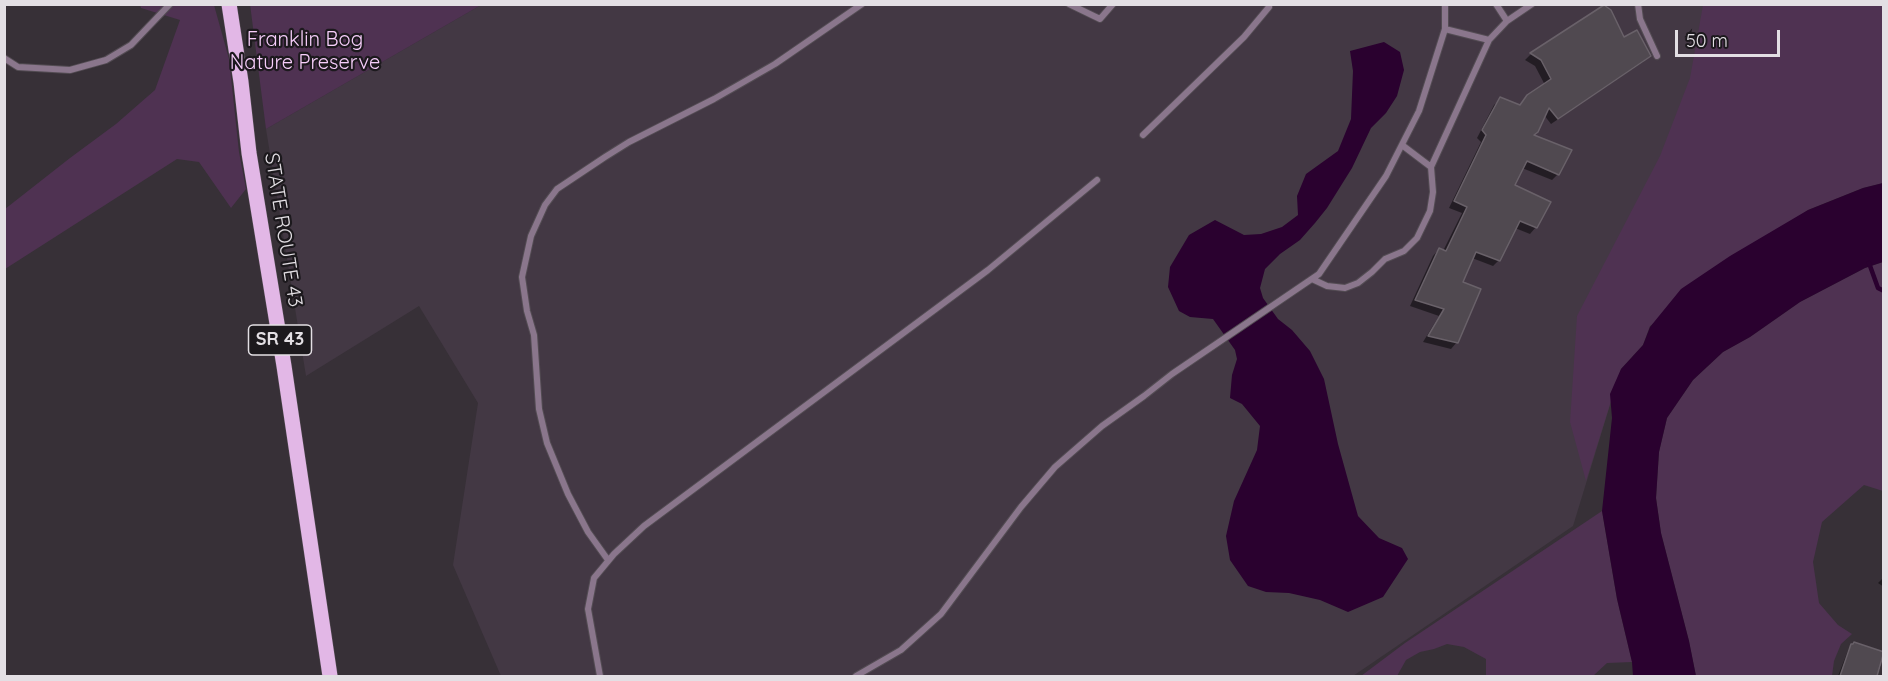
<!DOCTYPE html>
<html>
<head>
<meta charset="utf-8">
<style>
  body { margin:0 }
  #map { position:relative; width:1888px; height:681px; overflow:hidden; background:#373037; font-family:Quicksand,sans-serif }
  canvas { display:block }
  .frame { position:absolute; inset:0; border:6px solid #e3dfe4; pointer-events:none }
  .scale { position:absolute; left:1675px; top:30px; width:105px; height:27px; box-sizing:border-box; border:3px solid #e3dfe4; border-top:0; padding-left:8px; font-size:18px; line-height:21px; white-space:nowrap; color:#e3dfe4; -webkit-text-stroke:4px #1c191d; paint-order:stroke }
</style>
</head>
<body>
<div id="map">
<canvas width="1888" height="681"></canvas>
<div class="frame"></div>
<div class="scale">50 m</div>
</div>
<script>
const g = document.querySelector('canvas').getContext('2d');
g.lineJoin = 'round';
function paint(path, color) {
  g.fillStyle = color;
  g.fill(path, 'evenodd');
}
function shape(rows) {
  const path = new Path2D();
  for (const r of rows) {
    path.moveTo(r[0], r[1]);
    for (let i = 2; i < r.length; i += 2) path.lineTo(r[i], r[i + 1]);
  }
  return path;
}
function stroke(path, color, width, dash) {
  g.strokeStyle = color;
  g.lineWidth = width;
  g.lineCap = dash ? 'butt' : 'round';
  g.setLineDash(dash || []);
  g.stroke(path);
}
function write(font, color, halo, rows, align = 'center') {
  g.font = font + ' Quicksand,sans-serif';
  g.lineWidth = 4.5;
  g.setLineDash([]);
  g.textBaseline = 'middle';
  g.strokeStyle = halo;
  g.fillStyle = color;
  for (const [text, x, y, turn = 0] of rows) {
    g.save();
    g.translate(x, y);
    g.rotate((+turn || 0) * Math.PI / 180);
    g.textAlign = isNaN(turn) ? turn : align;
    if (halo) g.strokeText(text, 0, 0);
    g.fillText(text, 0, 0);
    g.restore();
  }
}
const built = shape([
  [481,5,1809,5,1709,81,1573,526,1353,676,501,676,453,565,478,403,419,306,306,376,266,129]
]);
const green = shape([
  [250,4,481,4,481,5,266,129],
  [140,5,214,5,229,59,239,152,246,189,231,208,199,162,177,159,5,269,5,209,70,158,116,124,155,90,180,20,141,8],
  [1703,5,1883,5,1883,183,1863,188,1808,210,1650,326,1643,345,1621,369,1586,481,1570,422,1577,316,1660,156,1690,78],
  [1883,262,1883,491,1864,485,1822,522,1813,562,1819,603,1838,625,1852,634,1841,644,1834,661,1832,676,1696,676,1689,641,1661,533,1656,498,1659,452,1667,418,1693,380,1723,352,1750,337,1800,302,1865,268],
  [1602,511,1617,599,1632,662,1607,663,1593,676,1487,676,1486,675,1486,659,1464,647,1447,644,1434,649,1420,652,1406,660,1397,676,1361,676,1405,643]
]);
const water = shape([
  [1384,42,1400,52,1404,70,1397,96,1386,113,1371,128,1352,168,1327,208,1315,223,1300,240,1280,254,1265,269,1260,288,1263,298,1278,319,1292,330,1310,351,1324,379,1338,444,1358,516,1379,538,1402,548,1408,559,1383,597,1348,612,1320,600,1289,593,1266,592,1248,586,1230,560,1226,536,1234,501,1257,450,1260,426,1242,404,1230,398,1232,375,1237,359,1235,350,1213,319,1190,317,1179,311,1168,287,1170,267,1189,235,1215,220,1244,235,1261,234,1282,227,1298,215,1297,196,1306,174,1338,151,1351,119,1353,71,1350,51],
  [1883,183,1883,262,1865,268,1800,302,1750,337,1723,352,1693,380,1667,418,1659,452,1656,498,1661,533,1689,641,1696,676,1633,676,1632,662,1617,599,1602,511,1612,418,1610,394,1621,369,1643,345,1650,327,1681,289,1730,256,1808,210,1863,188]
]);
const shadow = shape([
  [1604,7,1623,39,1649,56,1643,62,1551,124,1544,115,1532,136,1558,174,1552,180,1522,168,1513,186,1536,227,1530,234,1515,228,1499,260,1493,266,1472,258,1461,283,1457,342,1451,349,1423,342,1439,316,1410,306,1433,256,1439,249,1443,251,1462,213,1449,208,1481,142,1477,138,1494,105,1501,99,1519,106,1528,96,1545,85,1535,66,1525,60,1531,54],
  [1884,577,1884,587,1878,583],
  [1852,645,1881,666,1877,676,1838,676,1849,648]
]);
const stream = shape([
  [1869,263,1878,288,1884,291]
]);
const building = shape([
  [1604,5,1611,10,1624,37,1637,30,1651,56,1558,119,1549,108,1538,132,1534,135,1572,150,1559,175,1527,161,1515,185,1551,202,1537,228,1520,221,1500,261,1476,252,1463,282,1481,289,1458,343,1428,336,1444,309,1415,300,1439,248,1446,251,1467,207,1454,201,1486,135,1482,130,1500,97,1520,105,1527,95,1551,79,1541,60,1530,53,1604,5],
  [1854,642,1884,652,1877,676,1840,676,1851,644,1853,644,1854,642]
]);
const service = shape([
  [1069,4,1100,19,1113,4],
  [1496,4,1507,21],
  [1638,4,1640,19,1657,56],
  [1445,29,1489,40,1507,21,1532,4],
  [4,58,18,67,70,70,106,60,131,45,170,4],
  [1143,135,1244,37,1269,7],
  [1431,167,1489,40],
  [1312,279,1327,286,1345,288,1358,283,1372,272,1385,259,1404,251,1417,238,1430,211,1433,192,1431,167,1402,145],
  [608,560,588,532,568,494,547,443,539,409,534,335,527,311,522,277,531,236,545,205,557,189,605,157,629,142,714,99,775,64,862,4],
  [600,676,588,609,594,578,614,554,644,526,988,270,1097,180],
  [856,676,901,650,941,614,1021,507,1055,467,1102,426,1144,396,1172,374,1319,274,1386,176,1419,111,1445,29,1445,4]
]);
const primary = shape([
  [229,4,241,82,249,153,284,366,330,676]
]);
const shields = [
  [280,340,63]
];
const shieldNames = [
  ["SR 43",280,340]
];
const parkNames = [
  ["Franklin Bog",305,40],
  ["Nature Preserve",305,63]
];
const streetNames = [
  ["STATE ROUTE 43",283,230,81]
];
paint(built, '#433844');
paint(green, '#4f3252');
paint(water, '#2a012f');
paint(shadow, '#0007');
stroke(stream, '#2a012f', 4.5);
paint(building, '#504950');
stroke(building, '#696169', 1.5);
stroke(service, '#534c53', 8);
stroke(primary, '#534c53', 16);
stroke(service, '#8a768c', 6);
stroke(primary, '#e2b7e6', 15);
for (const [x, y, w] of shields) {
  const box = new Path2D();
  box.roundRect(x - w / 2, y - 15, w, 30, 4.5);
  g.fillStyle = '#1c191d';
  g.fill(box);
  stroke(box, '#e3dfe4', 1.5);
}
write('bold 18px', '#e3dfe4', null, shieldNames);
write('20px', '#f7cefb', '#1c191d', parkNames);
write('20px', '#e3dfe4', '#1c191d', streetNames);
</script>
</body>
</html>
